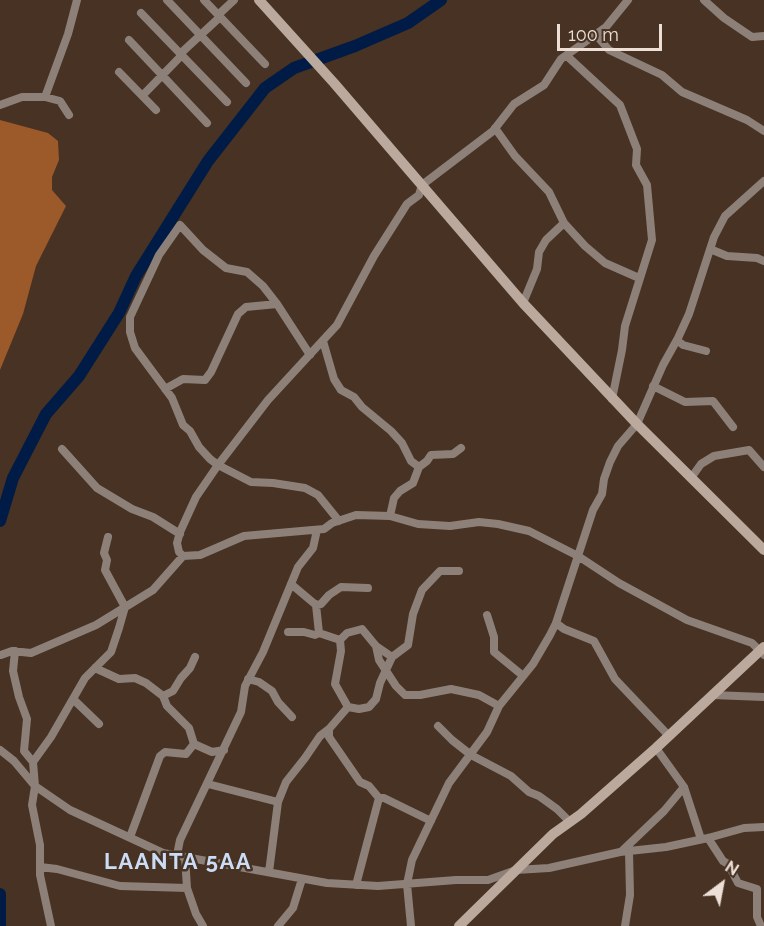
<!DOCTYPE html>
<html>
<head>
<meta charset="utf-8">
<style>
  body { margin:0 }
  #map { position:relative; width:764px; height:926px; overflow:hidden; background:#473223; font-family:Raleway,sans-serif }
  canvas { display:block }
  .north { position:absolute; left:692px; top:854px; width:60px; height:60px; -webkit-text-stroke:4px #473223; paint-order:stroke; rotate:32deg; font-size:16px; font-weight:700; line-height:24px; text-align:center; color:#eddfd6 }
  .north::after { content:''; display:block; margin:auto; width:21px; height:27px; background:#eddfd6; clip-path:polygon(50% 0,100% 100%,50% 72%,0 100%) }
  .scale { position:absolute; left:557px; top:24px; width:105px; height:27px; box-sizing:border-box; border:3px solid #eddfd6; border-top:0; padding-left:8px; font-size:18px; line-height:21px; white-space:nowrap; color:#eddfd6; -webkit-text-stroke:4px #473223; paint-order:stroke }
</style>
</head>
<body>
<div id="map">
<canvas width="764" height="926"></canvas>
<div class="north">N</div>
<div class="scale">100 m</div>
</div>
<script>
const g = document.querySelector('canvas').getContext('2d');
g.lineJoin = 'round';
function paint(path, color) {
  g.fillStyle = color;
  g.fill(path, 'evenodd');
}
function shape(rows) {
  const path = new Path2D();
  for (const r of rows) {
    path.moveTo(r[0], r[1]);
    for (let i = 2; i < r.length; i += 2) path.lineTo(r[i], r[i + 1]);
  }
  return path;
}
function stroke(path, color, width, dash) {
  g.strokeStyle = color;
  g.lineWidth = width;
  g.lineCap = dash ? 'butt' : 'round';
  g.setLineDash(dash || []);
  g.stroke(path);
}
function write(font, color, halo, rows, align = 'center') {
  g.font = font + ' Raleway,sans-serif';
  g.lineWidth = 5;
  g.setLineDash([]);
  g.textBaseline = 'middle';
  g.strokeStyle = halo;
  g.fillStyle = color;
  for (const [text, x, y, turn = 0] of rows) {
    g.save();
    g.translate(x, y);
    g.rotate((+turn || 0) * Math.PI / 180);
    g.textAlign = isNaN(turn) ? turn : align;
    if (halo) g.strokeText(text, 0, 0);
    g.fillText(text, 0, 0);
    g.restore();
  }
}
const forest = shape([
  [0,120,48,133,58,141,59,160,52,177,52,190,66,206,36,266,23,314,0,370]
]);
const river = shape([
  [0,521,13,478,46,414,79,376,119,313,136,276,208,161,265,88,294,68,355,46,408,23,441,0],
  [0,894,0,926]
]);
const street = shape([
  [167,0,246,83],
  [204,0,265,64],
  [704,0,724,18,752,37,764,36],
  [141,13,227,102],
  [218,15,234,0],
  [596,35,609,50,662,75,682,92,747,120,764,131],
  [129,40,207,123],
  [180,54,220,17],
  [567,56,620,105,637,149,636,165,647,185,652,240,625,326,622,350,612,399],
  [119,72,156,110],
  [143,95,181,56],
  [45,97,68,34,77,0],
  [0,105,22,97,45,97,60,101,69,115],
  [495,128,515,156,549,192,564,223,585,246,605,263,639,278],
  [710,249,727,256,757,258,764,261],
  [523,303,537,269,539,252,546,240,564,223],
  [677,340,683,345,706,351],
  [323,341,334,379,341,390,354,397,362,407,391,431,402,443,411,461,419,467],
  [310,355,277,304,263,286,247,272,226,268,203,250,180,225,159,255,130,317,130,332,135,348,172,398,183,425,190,431,199,447,210,459,218,465,251,482,273,483,305,488,318,495,339,521],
  [653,386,685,402,713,401,733,427],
  [165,389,183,379,205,380,211,372,238,314,246,307,277,304],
  [62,449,97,488,132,509,153,517,180,534],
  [691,478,701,464,714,456,749,450,764,467],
  [390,516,394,498,400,491,413,483,419,467,427,461,431,455,453,454,461,448],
  [183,556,179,552,177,543,180,532,196,497,218,465,268,400,337,325,374,256,407,204,419,195,422,185,493,131,514,104,544,85,561,59,606,27,628,0],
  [316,605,321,604,329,595,341,587,368,588],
  [487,615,494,637,494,652,522,675],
  [556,623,564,629,594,641,615,679,669,736],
  [288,632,304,632,315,635,319,633,316,605,291,584],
  [319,633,340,640],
  [376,646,379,660,396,686,405,695,420,695,451,689,479,695,499,706],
  [15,651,13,671,19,697,27,719,24,751,33,762],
  [1,655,12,651,31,653,96,625,153,590,183,556,200,555,244,536,324,529,332,523,356,515,390,516,418,524,450,526,479,522,498,524,529,531,578,556,619,583,687,620,752,643,764,655],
  [95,668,119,679,135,678,146,683,163,696,167,706,189,728,194,744,212,752,224,750],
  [248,679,259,682,272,691,278,702,292,717],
  [712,695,764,697],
  [163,696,173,691,181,678,190,668,195,657],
  [73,699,99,724],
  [348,707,359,709,369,707,376,699,380,683,392,657],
  [438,726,452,740,471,755,511,776,529,792,539,796,557,809,570,822],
  [656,748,684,787,701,839],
  [0,750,14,761,35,786,70,810,163,853,327,883,378,886,456,880,488,880,516,870,549,868,620,852,666,847,708,838,744,828,764,827],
  [208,784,278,802],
  [379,798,384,798,431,821],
  [130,837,160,756,165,752,186,754,194,744],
  [708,838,723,861,728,864,738,883,757,889,757,917,761,926],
  [622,851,664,811,684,787],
  [177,855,180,840,241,712,245,686,263,652,298,567,313,548,317,530],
  [185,857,187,888,196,914,203,926],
  [40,867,57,869,120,886,187,888],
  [269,872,278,802,286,782,305,758,320,736,329,729],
  [356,885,379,798,369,786,360,782,329,737,329,729,348,707,335,684,341,651,340,640,347,633,362,629,376,646,392,657,408,645,413,614,422,590,440,571,459,571],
  [51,926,40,875,40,845,32,805,35,786,33,762,51,737,85,678,111,652,119,628,125,607,105,570,107,560,104,553,108,537],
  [278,926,293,908,302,879],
  [411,926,407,884,412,860,449,783,487,732,499,706,533,664,550,635,556,623,593,510,602,494,604,479,610,462,618,446,637,424,663,365,678,338,689,314,714,237,725,216,764,181],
  [625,926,630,895,629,851]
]);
const secondary = shape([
  [259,0,334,83,523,303,637,424,764,550],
  [459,926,553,834,581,814,656,748,764,647]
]);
const districtNames = [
  ["LAANTA 5AA",178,862]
];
paint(forest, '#9c5929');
stroke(river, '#001c46', 12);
stroke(street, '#8c8079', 8);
stroke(secondary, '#bca99e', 10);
g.letterSpacing = '1.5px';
write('bold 22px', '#cbddf6', '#473223', districtNames);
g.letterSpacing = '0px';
</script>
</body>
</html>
